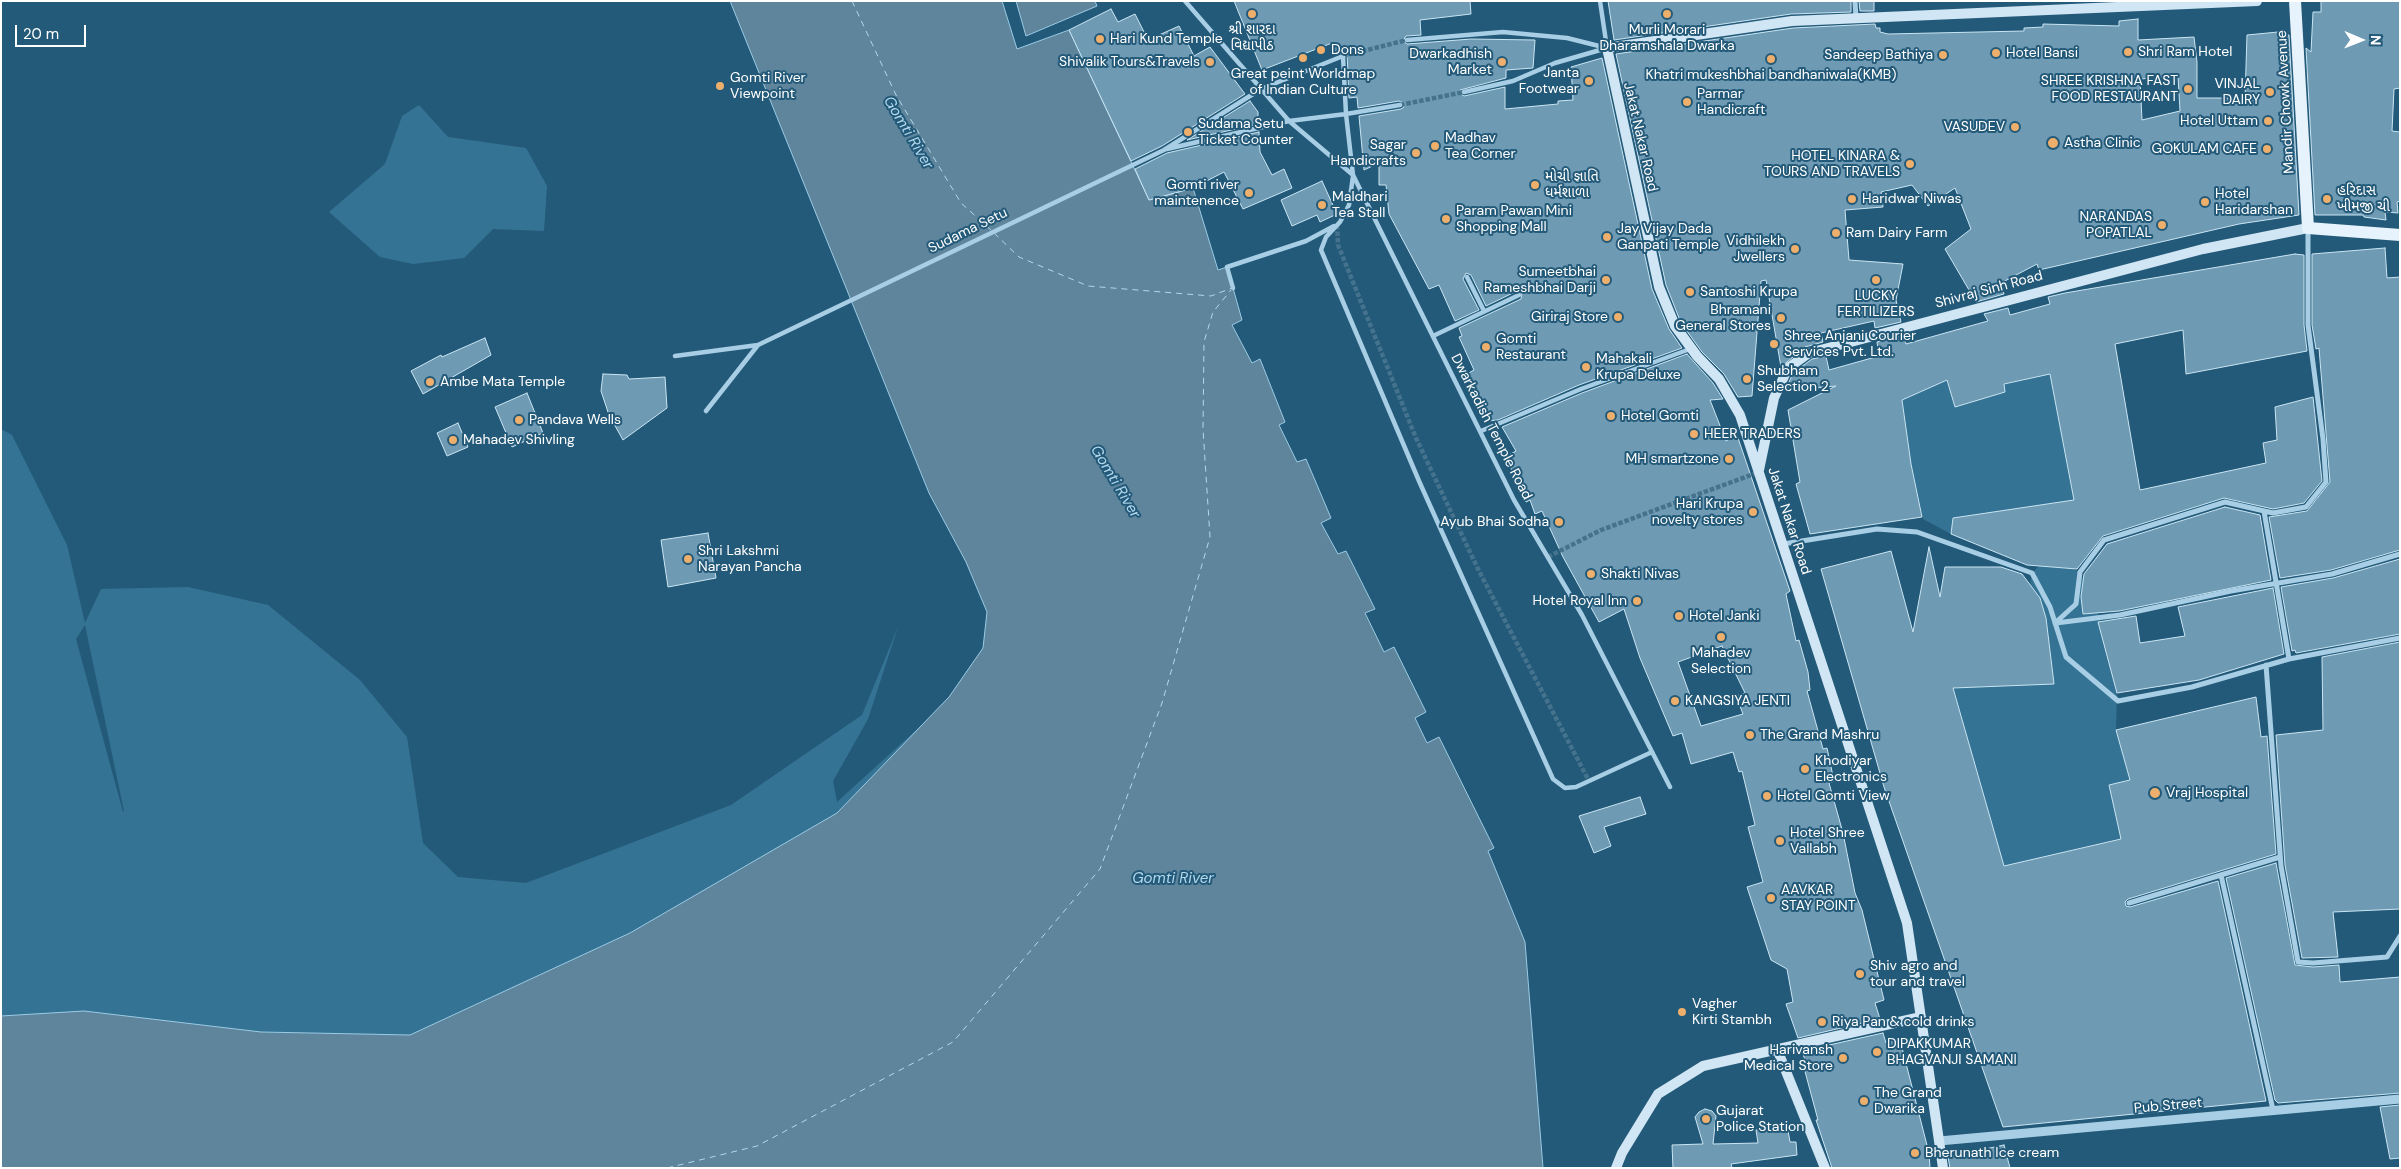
<!DOCTYPE html>
<html>
<head>
<meta charset="utf-8">
<style>
  body { margin:0 }
  #map { position:relative; width:2401px; height:1169px; overflow:hidden; background:#245a79; font-family:"DM Sans",sans-serif }
  canvas { display:block }
  .frame { position:absolute; inset:0; border:2px solid #fff; pointer-events:none }
  .north { position:absolute; left:2336px; top:15px; width:50px; height:50px; -webkit-text-stroke:4px #245a79; paint-order:stroke; rotate:91deg; font-size:14px; font-weight:700; line-height:20px; text-align:center; color:#fff }
  .north::after { content:''; display:block; margin:auto; width:18px; height:22px; background:#fff; clip-path:polygon(50% 0,100% 100%,50% 72%,0 100%) }
  .scale { position:absolute; left:15px; top:25px; width:71px; height:22px; box-sizing:border-box; border:2px solid #fff; border-top:0; padding-left:6px; font-size:15px; line-height:18px; white-space:nowrap; color:#fff; -webkit-text-stroke:4px #245a79; paint-order:stroke }
</style>
</head>
<body>
<div id="map">
<canvas width="2401" height="1169"></canvas>
<div class="frame"></div>
<div class="north">N</div>
<div class="scale">20 m</div>
</div>
<script>
const g = document.querySelector('canvas').getContext('2d');
g.lineJoin = 'round';
function paint(path, color) {
  g.fillStyle = color;
  g.fill(path, 'evenodd');
}
function shape(rows) {
  const path = new Path2D();
  for (const r of rows) {
    path.moveTo(r[0], r[1]);
    for (let i = 2; i < r.length; i += 2) path.lineTo(r[i], r[i + 1]);
  }
  return path;
}
function stroke(path, color, width, dash) {
  g.strokeStyle = color;
  g.lineWidth = width;
  g.lineCap = dash ? 'butt' : 'round';
  g.setLineDash(dash || []);
  g.stroke(path);
}
function write(font, color, halo, rows, align = 'center') {
  g.font = font + ' "DM Sans","Noto Sans Gujarati",sans-serif';
  g.lineWidth = 4;
  g.setLineDash([]);
  g.textBaseline = 'middle';
  g.strokeStyle = halo;
  g.fillStyle = color;
  for (const [text, x, y, turn = 0] of rows) {
    g.save();
    g.translate(x, y);
    g.rotate((+turn || 0) * Math.PI / 180);
    g.textAlign = isNaN(turn) ? turn : align;
    if (halo) g.strokeText(text, 0, 0);
    g.fillText(text, 0, 0);
    g.restore();
  }
}
const green = shape([
  [419,105,448,137,526,148,547,186,544,231,493,229,464,258,413,264,380,257,329,212,385,164,402,116],
  [2050,374,2074,500,1953,518,1951,534,1923,519,1911,464,1902,400,1947,380,1955,407,2005,392,2004,384],
  [1,429,12,435,67,545,85,623,101,589,188,587,268,605,360,680,407,737,423,843,458,877,526,883,731,805,862,715,898,627,868,719,833,781,837,802,925,722,837,813,630,933,410,1035,261,1032,177,1022,116,1087,1,1165],
  [85,625,124,811,123,812,76,639],
  [2039,566,2073,569,2080,572,2089,593,2081,595,2083,614,2098,612,2117,693,2116,730,2130,780,2109,785,2123,838,2004,866,1953,688,2054,684,2046,618,2041,599,2030,585,2032,573]
]);
const water = shape([
  [730,1,1002,1,1017,49,1069,30,1149,200,1193,188,1218,270,1227,267,1233,288,1242,320,1232,325,1252,363,1260,359,1285,422,1279,425,1297,462,1306,459,1331,518,1321,523,1338,554,1346,551,1375,609,1365,613,1384,652,1394,647,1426,712,1415,718,1427,743,1439,737,1494,848,1488,851,1525,942,1543,1168,1,1168,1,1016,84,1011,261,1032,410,1035,630,933,837,813,949,697,983,648,987,612,966,562,929,493,730,1],
  [1016,1,1095,1,1097,6,1026,36,1016,1]
]);
const ferry = shape([
  [852,1,896,95,961,203,991,230],
  [994,233,1019,257,1088,286,1211,296,1232,288],
  [667,1168,757,1146,953,1042,1100,869,1162,703,1210,537,1203,429,1204,342,1213,312,1231,290]
]);
const building = shape([
  [1234,1,1470,1,1471,14,1420,20,1421,35,1406,36,1403,41,1407,44,1471,39,1535,40,1533,68,1506,70,1506,78,1460,90,1461,94,1464,96,1505,87,1505,109,1558,104,1558,101,1573,100,1571,67,1602,58,1652,289,1669,329,1682,348,1579,385,1498,420,1488,421,1467,374,1474,370,1459,337,1462,336,1459,328,1521,299,1522,293,1517,291,1486,306,1471,275,1466,273,1463,279,1479,310,1455,321,1439,285,1429,289,1389,214,1386,185,1379,185,1379,163,1364,170,1359,116,1401,109,1404,107,1403,103,1399,101,1358,108,1357,97,1349,98,1347,52,1336,54,1332,43,1262,70,1234,1],
  [1608,1,1851,1,1851,12,1791,14,1614,40,1608,1],
  [1859,1,1874,1,1874,11,1860,11,1859,1],
  [2321,1,2400,1,2400,88,2394,89,2392,131,2400,132,2400,201,2397,202,2398,213,2385,212,2386,220,2364,217,2363,215,2315,215,2306,48,2311,52,2313,12,2321,12,2321,1],
  [1111,9,1118,22,1135,14,1148,40,1179,26,1194,56,1210,47,1245,94,1162,146,1131,161,1069,30,1111,9],
  [2138,19,2138,40,2194,37,2197,62,2197,98,2245,98,2247,35,2278,32,2289,35,2299,215,2239,224,2039,270,2037,264,2001,283,2004,294,1976,302,1945,249,1971,229,1955,188,1928,206,1912,185,1881,192,1883,207,1845,210,1849,260,1903,264,1896,300,1901,322,1875,328,1874,321,1821,333,1823,342,1805,347,1781,367,1766,280,1761,281,1752,396,1738,397,1724,374,1702,352,1681,323,1666,285,1616,54,1793,28,1875,24,1876,28,1880,28,1880,32,1888,34,2024,31,2024,28,2043,27,2043,24,2119,26,2119,21,2138,19],
  [2178,76,2180,111,2142,120,2140,79,2178,76],
  [1250,101,1258,112,1258,124,1187,140,1250,101],
  [1259,132,1260,152,1272,175,1284,169,1292,188,1243,209,1224,172,1193,188,1149,200,1135,169,1167,153,1259,132],
  [1322,181,1337,214,1320,222,1317,215,1292,226,1281,200,1322,181],
  [2385,248,2387,278,2400,277,2400,550,2331,570,2280,578,2269,517,2307,511,2330,482,2319,348,2316,349,2312,325,2312,254,2385,248],
  [2295,254,2304,255,2304,325,2307,351,2186,374,2183,330,2115,344,2140,490,2266,463,2263,443,2277,440,2275,407,2313,397,2322,481,2304,503,2273,509,2224,498,2103,536,2077,569,2027,565,1951,534,1953,518,2074,500,2050,374,2004,384,2005,392,1955,407,1947,380,1902,400,1911,464,1922,517,1810,534,1796,484,1800,482,1788,410,1836,386,1785,391,1793,373,1812,359,1826,356,1829,370,1879,356,1877,342,1904,335,1906,344,1988,321,1984,314,2008,308,2010,315,2050,304,2048,297,2065,293,2295,254],
  [485,338,491,355,423,394,411,371,441,355,442,357,485,338],
  [1687,354,1713,383,1723,399,1710,400,1726,441,1737,435,1790,591,1786,594,1796,641,1799,640,1808,672,1810,690,1807,691,1823,749,1827,748,1834,781,1829,783,1843,833,1855,893,1862,910,1884,1000,1875,1003,1880,1019,1798,1038,1786,1004,1793,1002,1787,969,1771,960,1747,887,1763,882,1748,827,1755,825,1742,771,1739,772,1733,752,1691,764,1682,733,1673,736,1640,658,1624,609,1599,622,1563,557,1542,511,1535,514,1530,500,1526,502,1514,477,1507,456,1516,451,1502,427,1582,393,1687,354],
  [1722,646,1745,693,1736,696,1743,714,1701,726,1678,662,1722,646],
  [603,374,627,375,629,379,665,377,667,408,623,440,609,415,601,391,603,374],
  [527,393,543,433,512,447,495,407,527,393],
  [458,423,468,447,447,456,437,433,458,423],
  [2225,507,2260,515,2271,580,2119,611,2083,614,2081,597,2084,574,2107,544,2225,507],
  [708,533,716,578,668,587,661,540,708,533],
  [1929,547,1940,597,1945,567,2001,567,2022,574,2040,598,2046,618,2054,684,1953,688,2004,866,2121,839,2109,785,2130,780,2116,730,2256,697,2261,737,2267,736,2276,854,2128,899,2125,902,2126,906,2130,907,2218,881,2266,1101,2003,1127,1884,787,1821,569,1891,551,1913,632,1929,547],
  [2400,559,2400,634,2296,653,2295,650,2292,651,2281,587,2333,578,2400,559],
  [2273,588,2284,654,2199,680,2117,693,2098,622,2136,616,2140,643,2185,636,2178,607,2273,588],
  [2400,642,2400,909,2333,912,2338,957,2302,958,2285,865,2276,735,2323,730,2322,657,2400,642],
  [1640,797,1646,814,1604,827,1611,846,1594,853,1579,816,1640,797],
  [2276,863,2295,965,2313,967,2339,965,2340,982,2400,977,2400,1093,2278,1103,2275,1100,2226,878,2276,863],
  [1883,1033,1886,1043,1900,1040,1929,1153,1930,1168,1832,1168,1816,1120,1818,1120,1803,1064,1806,1063,1802,1051,1883,1033],
  [2400,1105,2400,1158,2390,1159,2380,1107,2400,1105],
  [1705,1109,1712,1111,1716,1116,1713,1144,1758,1143,1756,1130,1787,1125,1790,1142,1796,1142,1797,1155,1731,1164,1732,1168,1673,1168,1672,1145,1703,1144,1695,1117,1699,1112,1705,1109],
  [2004,1145,2010,1168,1950,1168,1948,1157,2004,1145]
]);
const pedestrianTunnel = shape([
  [1343,56,1407,40],
  [1400,105,1464,92],
  [1337,225,1338,245,1416,438,1479,571,1589,781],
  [1548,557,1601,530,1759,472]
]);
const pedestrian = shape([
  [1600,1,1607,48],
  [1407,40,1503,32,1567,38,1607,48,1555,63,1513,81,1464,92],
  [1400,105,1346,114,1353,175,1514,500,1582,615,1670,787],
  [1167,149,1289,121,1185,1],
  [1353,176,1349,205,1340,222,1326,237,1321,250,1419,481,1553,779,1565,788,1576,787,1652,752],
  [1467,277,1484,311],
  [1233,288,1227,267,1306,241,1334,226],
  [1433,336,1519,295],
  [675,356,758,345],
  [706,411,758,345,1164,150,1261,89,1343,56,1346,114,1289,121,1353,175],
  [1481,431,1581,389,1690,349]
]);
const minor = shape([
  [1855,1,1856,18],
  [2264,511,2289,659],
  [1783,544,1877,529,1917,532,2032,573,2050,607,2066,657,2118,701,2192,687,2289,659,2400,638],
  [2055,623,2076,604,2080,572,2104,540,2225,502,2273,513,2306,507,2326,482,2323,439,2308,325,2308,230],
  [2056,623,2120,615,2231,591,2332,574,2400,554],
  [2266,665,2281,866,2298,962,2313,963,2387,957,2400,936],
  [2221,875,2273,1110],
  [2129,903,2280,857]
]);
const tertiary = shape([
  [1939,1141,2400,1099]
]);
const secondary = shape([
  [1759,470,1774,398,1788,368,1809,353,2203,249,2308,228],
  [1777,1049,1825,1168],
  [1616,1168,1622,1153,1658,1094,1703,1066,1921,1017],
  [1943,1168,1907,923,1740,415,1719,379,1697,356,1675,326,1659,287,1607,48,1792,21,2257,1]
]);
const primary = shape([
  [2295,1,2308,228,2400,235]
]);
const markers = [
  [1252,14,5,"#edaf6b"],
  [1667,14,5,"#edaf6b"],
  [1100,39,5,"#edaf6b"],
  [1321,50,5,"#edaf6b"],
  [2128,52,5,"#edaf6b"],
  [1996,53,5,"#edaf6b"],
  [1943,55,5,"#edaf6b"],
  [1303,58,5,"#edaf6b"],
  [1771,59,5,"#edaf6b"],
  [1210,62,5,"#edaf6b"],
  [1502,62,5,"#edaf6b"],
  [1589,81,5,"#edaf6b"],
  [720,86,5,"#edaf6b"],
  [2188,89,5,"#edaf6b"],
  [2270,92,5,"#edaf6b"],
  [1687,102,5,"#edaf6b"],
  [2268,121,5,"#edaf6b"],
  [2015,127,5,"#edaf6b"],
  [1188,132,5,"#edaf6b"],
  [2053,143,6,"#edaf6b"],
  [1435,146,5,"#edaf6b"],
  [2267,149,5,"#edaf6b"],
  [1416,153,5,"#edaf6b"],
  [1910,164,5,"#edaf6b"],
  [1535,185,5,"#edaf6b"],
  [1249,193,5,"#edaf6b"],
  [1852,199,5,"#edaf6b"],
  [2327,199,5,"#edaf6b"],
  [2205,202,5,"#edaf6b"],
  [1322,205,5,"#edaf6b"],
  [1446,219,5,"#edaf6b"],
  [2162,225,5,"#edaf6b"],
  [1836,233,5,"#edaf6b"],
  [1607,237,5,"#edaf6b"],
  [1795,249,5,"#edaf6b"],
  [1606,280,5,"#edaf6b"],
  [1876,280,5,"#edaf6b"],
  [1690,292,5,"#edaf6b"],
  [1618,317,5,"#edaf6b"],
  [1781,318,5,"#edaf6b"],
  [1774,344,5,"#edaf6b"],
  [1486,347,5,"#edaf6b"],
  [1586,367,5,"#edaf6b"],
  [1747,379,5,"#edaf6b"],
  [430,382,5,"#edaf6b"],
  [1611,416,5,"#edaf6b"],
  [519,420,5,"#edaf6b"],
  [1694,434,5,"#edaf6b"],
  [453,440,5,"#edaf6b"],
  [1729,459,5,"#edaf6b"],
  [1753,512,5,"#edaf6b"],
  [1559,522,5,"#edaf6b"],
  [688,559,5,"#edaf6b"],
  [1591,574,5,"#edaf6b"],
  [1637,601,5,"#edaf6b"],
  [1679,616,5,"#edaf6b"],
  [1721,637,5,"#edaf6b"],
  [1675,701,5,"#edaf6b"],
  [1750,735,5,"#edaf6b"],
  [1805,769,5,"#edaf6b"],
  [2155,793,6,"#edaf6b"],
  [1767,796,5,"#edaf6b"],
  [1780,841,5,"#edaf6b"],
  [1771,898,5,"#edaf6b"],
  [1860,974,5,"#edaf6b"],
  [1682,1012,5,"#edaf6b"],
  [1822,1022,5,"#edaf6b"],
  [1877,1052,5,"#edaf6b"],
  [1843,1058,5,"#edaf6b"],
  [1864,1101,5,"#edaf6b"],
  [1706,1119,5,"#edaf6b"],
  [1915,1153,5,"#edaf6b"]
];
const poiNames = [
  ["શ્રી શારદા",1252,30,"center"],
  ["વિદ્યાપીઠ",1252,46,"center"],
  ["Murli Morari",1667,30,"center"],
  ["Dharamshala Dwarka",1667,46,"center"],
  ["Hari Kund Temple",1110,39],
  ["Dons",1331,50],
  ["Shri Ram Hotel",2138,52],
  ["Hotel Bansi",2006,53],
  ["Dwarkadhish",1492,54,"right"],
  ["Market",1492,70,"right"],
  ["Sandeep Bathiya",1933,55,"right"],
  ["Shivalik Tours&Travels",1200,62,"right"],
  ["Janta",1579,73,"right"],
  ["Footwear",1579,89,"right"],
  ["Great peint Worldmap",1303,74,"center"],
  ["of Indian Culture",1303,90,"center"],
  ["Khatri mukeshbhai bandhaniwala(KMB)",1771,75,"center"],
  ["Gomti River",730,78],
  ["Viewpoint",730,94],
  ["SHREE KRISHNA FAST",2178,81,"right"],
  ["FOOD RESTAURANT",2178,97,"right"],
  ["VINJAL",2260,84,"right"],
  ["DAIRY",2260,100,"right"],
  ["Parmar",1697,94],
  ["Handicraft",1697,110],
  ["Hotel Uttam",2258,121,"right"],
  ["Sudama Setu",1198,124],
  ["Ticket Counter",1198,140],
  ["VASUDEV",2005,127,"right"],
  ["Madhav",1445,138],
  ["Tea Corner",1445,154],
  ["Astha Clinic",2064,143],
  ["Sagar",1406,145,"right"],
  ["Handicrafts",1406,161,"right"],
  ["GOKULAM CAFE",2257,149,"right"],
  ["HOTEL KINARA &",1900,156,"right"],
  ["TOURS AND TRAVELS",1900,172,"right"],
  ["મોચી જ્ઞાતિ",1545,177],
  ["ધર્મશાળા",1545,193],
  ["Gomti river",1239,185,"right"],
  ["maintenence",1239,201,"right"],
  ["હરિદાસ",2337,191],
  ["ખીમજી ચી",2337,207],
  ["Hotel",2215,194],
  ["Haridarshan",2215,210],
  ["Maldhari",1332,197],
  ["Tea Stall",1332,213],
  ["Haridwar Niwas",1862,199],
  ["Param Pawan Mini",1456,211],
  ["Shopping Mall",1456,227],
  ["NARANDAS",2152,217,"right"],
  ["POPATLAL",2152,233,"right"],
  ["Jay Vijay Dada",1617,229],
  ["Ganpati Temple",1617,245],
  ["Ram Dairy Farm",1846,233],
  ["Vidhilekh",1785,241,"right"],
  ["Jwellers",1785,257,"right"],
  ["Sumeetbhai",1596,272,"right"],
  ["Rameshbhai Darji",1596,288,"right"],
  ["Santoshi Krupa",1700,292],
  ["LUCKY",1876,296,"center"],
  ["FERTILIZERS",1876,312,"center"],
  ["Bhramani",1771,310,"right"],
  ["General Stores",1771,326,"right"],
  ["Giriraj Store",1608,317,"right"],
  ["Shree Anjani Courier",1784,336],
  ["Services Pvt. Ltd.",1784,352],
  ["Gomti",1496,339],
  ["Restaurant",1496,355],
  ["Mahakali",1596,359],
  ["Krupa Deluxe",1596,375],
  ["Shubham",1757,371],
  ["Selection 2",1757,387],
  ["Ambe Mata Temple",440,382],
  ["Hotel Gomti",1621,416],
  ["Pandava Wells",529,420],
  ["HEER TRADERS",1704,434],
  ["Mahadev Shivling",463,440],
  ["MH smartzone",1719,459,"right"],
  ["Hari Krupa",1743,504,"right"],
  ["novelty stores",1743,520,"right"],
  ["Ayub Bhai Sodha",1549,522,"right"],
  ["Shri Lakshmi",698,551],
  ["Narayan Pancha",698,567],
  ["Shakti Nivas",1601,574],
  ["Hotel Royal Inn",1627,601,"right"],
  ["Hotel Janki",1689,616],
  ["Mahadev",1721,653,"center"],
  ["Selection",1721,669,"center"],
  ["KANGSIYA JENTI",1685,701],
  ["The Grand Mashru",1760,735],
  ["Khodiyar",1815,761],
  ["Electronics",1815,777],
  ["Vraj Hospital",2166,793],
  ["Hotel Gomti View",1777,796],
  ["Hotel Shree",1790,833],
  ["Vallabh",1790,849],
  ["AAVKAR",1781,890],
  ["STAY POINT",1781,906],
  ["Shiv agro and",1870,966],
  ["tour and travel",1870,982],
  ["Vagher",1692,1004],
  ["Kirti Stambh",1692,1020],
  ["Riya Pan & cold drinks",1832,1022],
  ["DIPAKKUMAR",1887,1044],
  ["BHAGVANJI SAMANI",1887,1060],
  ["Harivansh",1833,1050,"right"],
  ["Medical Store",1833,1066,"right"],
  ["The Grand",1874,1093],
  ["Dwarika",1874,1109],
  ["Gujarat",1716,1111],
  ["Police Station",1716,1127],
  ["Bherunath Ice cream",1925,1153]
];
const streetNames = [
  ["Mandir Chowk Avenue",2286,102,-93],
  ["Jakat Nakar Road",1640,137,77],
  ["Sudama Setu",968,231,-26],
  ["Shivraj Sinh Road",1989,290,-15],
  ["Dwarkadish Temple Road",1491,427,63],
  ["Jakat Nakar Road",1789,521,72],
  ["Pub Street",2168,1106,-5]
];
const waterNames = [
  ["Gomti River",908,133,59],
  ["Gomti River",1115,482,59],
  ["Gomti River",1173,879]
];
paint(green, '#357395');
paint(water, '#5e859c');
stroke(water, '#9bcbe5', 1);
stroke(ferry, '#b2d8ec', 1, [6, 5]);
paint(building, '#6e9ab3');
stroke(building, '#cae5f3', 1);
stroke(pedestrianTunnel, '#45738d', 4.5, [4.5, 2]);
stroke(pedestrian, '#a7cee4', 4.5);
stroke(minor, '#a7cee4', 5);
stroke(tertiary, '#a7cee4', 9);
stroke(secondary, '#d0e6f4', 10);
stroke(primary, '#e7f3fc', 12);
for (const [x, y, r, color] of markers) {
  const dot = new Path2D();
  dot.arc(x, y, r, 0, 2 * Math.PI);
  g.fillStyle = color;
  g.fill(dot);
  stroke(dot, '#245a79', 2);
}
write('14px', '#fff', '#245a79', poiNames, 'left');
write('14px', '#fff', '#245a79', streetNames);
write('italic 15px', '#b2d8ec', '#245a79', waterNames);
</script>
</body>
</html>
